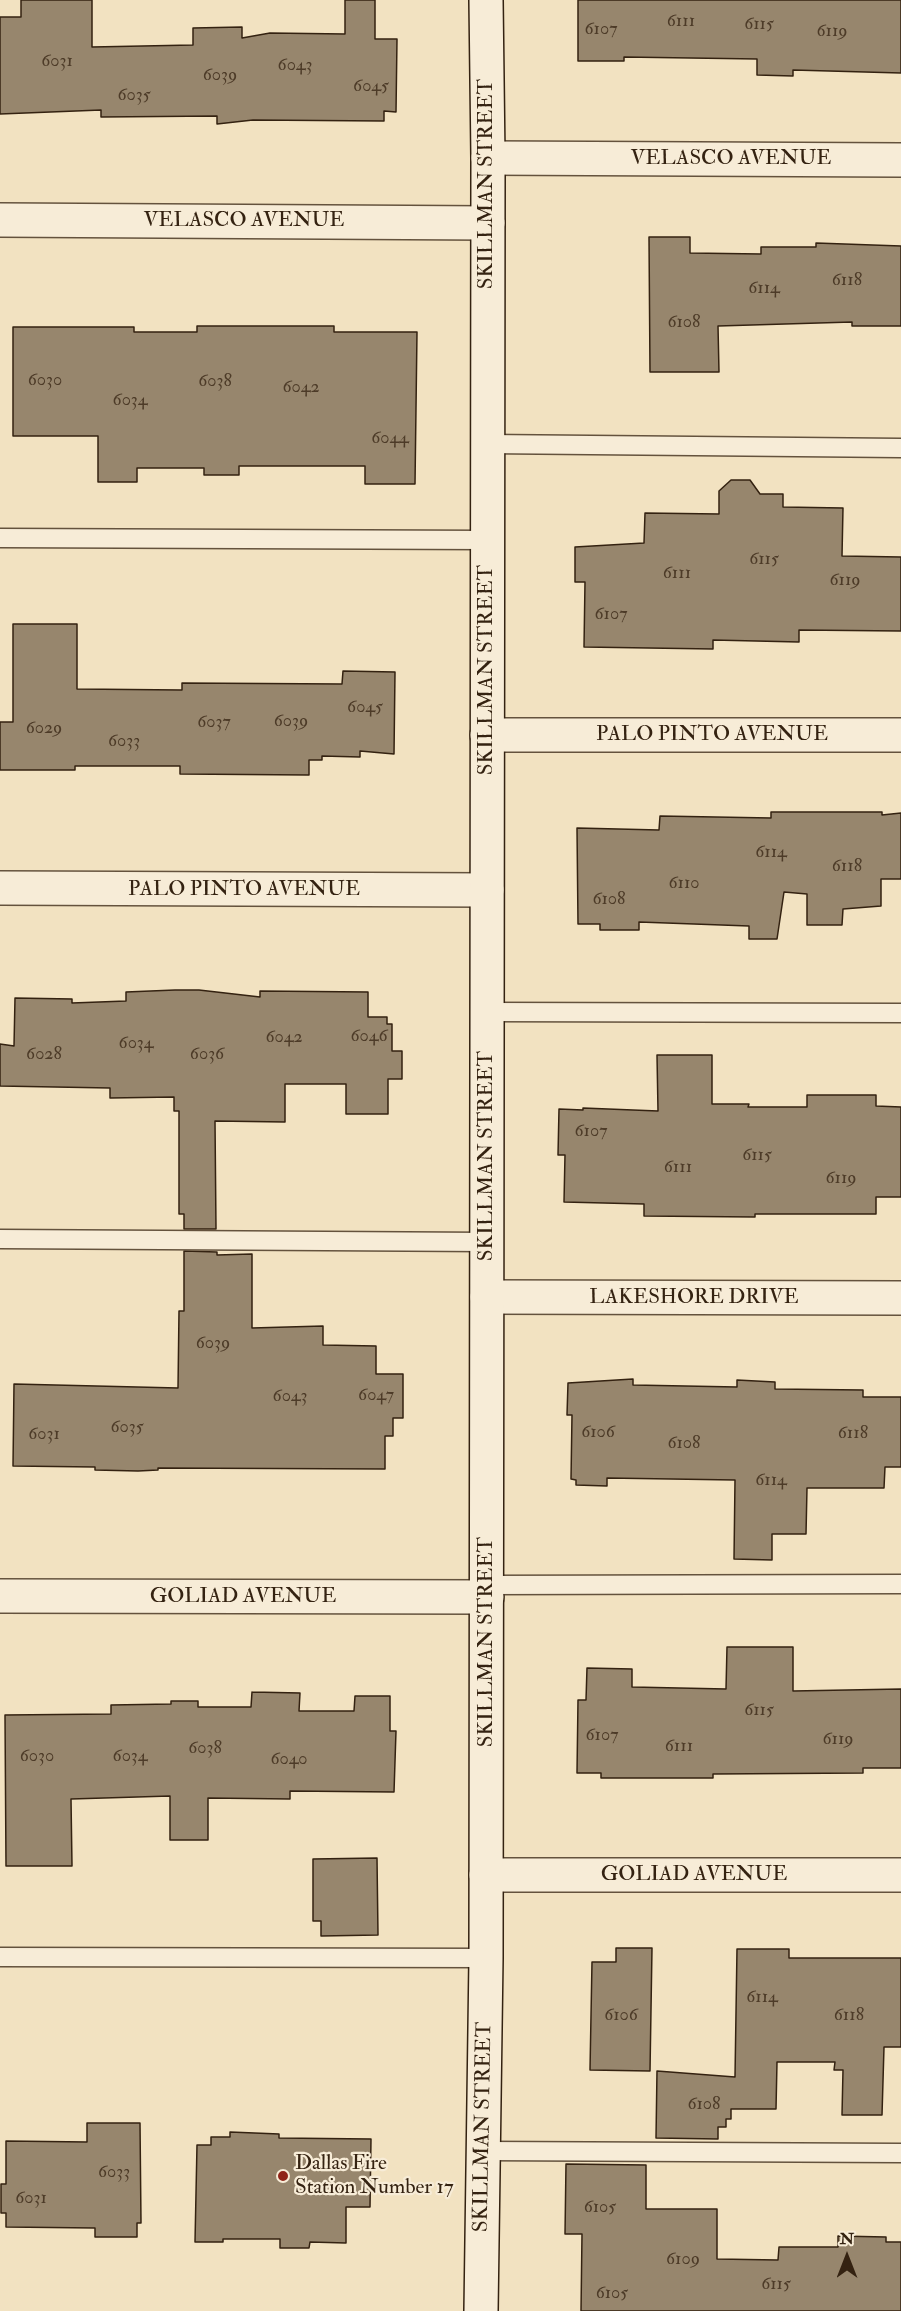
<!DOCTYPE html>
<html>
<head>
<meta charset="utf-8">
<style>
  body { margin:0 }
  #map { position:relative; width:901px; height:2311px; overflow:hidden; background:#f2e2c1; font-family:"IM FELL Double Pica",serif }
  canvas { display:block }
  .north { position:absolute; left:817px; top:2227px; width:60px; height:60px; -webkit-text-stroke:4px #f7ecd7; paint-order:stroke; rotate:0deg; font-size:16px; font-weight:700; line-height:24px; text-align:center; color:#342211 }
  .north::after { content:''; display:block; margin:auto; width:21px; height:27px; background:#342211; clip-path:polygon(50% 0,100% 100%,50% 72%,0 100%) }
</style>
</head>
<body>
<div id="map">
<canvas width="901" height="2311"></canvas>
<div class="north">N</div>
</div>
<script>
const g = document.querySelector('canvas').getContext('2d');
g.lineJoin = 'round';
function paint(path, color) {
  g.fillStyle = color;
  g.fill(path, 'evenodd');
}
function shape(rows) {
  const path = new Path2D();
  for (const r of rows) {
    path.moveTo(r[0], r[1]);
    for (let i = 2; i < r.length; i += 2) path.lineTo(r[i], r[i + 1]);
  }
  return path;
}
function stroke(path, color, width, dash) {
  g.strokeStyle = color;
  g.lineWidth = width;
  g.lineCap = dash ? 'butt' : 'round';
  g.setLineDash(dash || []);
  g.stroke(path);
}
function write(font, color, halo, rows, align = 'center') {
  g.font = font + ' "IM FELL Double Pica",serif';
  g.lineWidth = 4.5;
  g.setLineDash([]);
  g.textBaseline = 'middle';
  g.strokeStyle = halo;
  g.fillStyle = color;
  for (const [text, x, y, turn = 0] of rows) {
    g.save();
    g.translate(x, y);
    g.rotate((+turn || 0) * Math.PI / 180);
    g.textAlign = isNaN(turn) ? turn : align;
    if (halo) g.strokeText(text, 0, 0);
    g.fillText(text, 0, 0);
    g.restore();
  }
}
const building = shape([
  [21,0,92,0,92,47,193,45,193,28,242,27,242,38,270,33,345,34,345,0,375,0,375,39,397,39,396,112,384,111,384,121,253,120,217,124,217,116,101,117,101,110,0,114,0,17,21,17,21,0],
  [578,0,901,0,901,73,793,70,793,76,757,75,757,59,624,57,624,61,578,61,578,0],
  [649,237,690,237,690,253,761,254,761,247,816,247,816,243,901,246,901,326,852,326,852,322,718,326,719,372,650,372,649,237],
  [197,326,334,326,334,332,417,332,415,484,365,484,365,466,239,466,239,475,204,475,204,468,137,468,137,482,98,482,98,436,13,436,13,327,134,327,134,332,197,332,197,326],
  [731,480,750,480,760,494,783,494,783,507,843,508,842,556,901,557,901,631,799,630,799,642,713,640,713,649,584,647,585,582,575,582,575,547,644,543,645,513,719,514,719,491,731,480],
  [13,624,77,624,77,689,182,690,182,683,342,684,343,671,395,672,394,754,360,751,360,757,322,756,322,760,309,760,309,775,180,774,180,766,75,766,75,770,0,770,0,722,13,722,13,624],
  [771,812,882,812,882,815,901,813,901,879,881,879,881,906,843,909,842,925,807,925,807,894,784,892,777,939,749,939,749,926,639,922,639,930,600,930,600,924,578,924,577,828,659,830,660,816,771,818,771,812],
  [175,990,199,990,260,997,260,991,368,992,368,1017,387,1017,387,1024,392,1024,392,1051,402,1051,402,1079,388,1079,388,1114,346,1114,346,1084,285,1084,285,1122,215,1121,216,1229,184,1229,184,1214,179,1214,179,1111,174,1111,174,1097,110,1098,110,1088,0,1086,0,1044,14,1046,15,998,72,999,72,1003,126,1001,126,992,175,990],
  [657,1055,712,1055,712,1104,749,1104,748,1107,807,1107,807,1095,876,1095,876,1106,901,1107,901,1197,876,1197,876,1214,755,1214,755,1217,644,1216,644,1204,564,1202,565,1155,558,1155,559,1109,583,1110,583,1108,658,1111,657,1055],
  [184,1251,217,1252,217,1255,252,1254,252,1328,323,1326,323,1345,376,1346,376,1374,403,1374,403,1418,393,1418,393,1436,385,1436,385,1469,158,1468,158,1470,138,1471,95,1470,95,1467,13,1466,14,1384,178,1388,179,1311,184,1311,184,1251],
  [633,1379,633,1385,737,1387,737,1380,775,1382,775,1389,863,1390,863,1397,901,1397,901,1467,885,1467,884,1488,807,1488,806,1534,772,1534,772,1560,734,1559,735,1480,607,1478,607,1486,576,1485,576,1480,571,1479,572,1415,567,1415,568,1383,633,1379],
  [727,1647,793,1647,793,1691,901,1689,901,1768,863,1768,863,1773,713,1774,713,1778,601,1778,601,1773,577,1773,578,1700,586,1700,587,1668,632,1669,632,1687,726,1689,727,1647],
  [252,1692,300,1693,299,1711,354,1711,355,1696,390,1696,390,1731,396,1731,394,1792,290,1791,290,1799,208,1798,208,1840,170,1840,170,1796,71,1799,72,1866,6,1866,5,1715,111,1714,111,1705,171,1704,171,1701,198,1701,198,1707,251,1707,252,1692],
  [377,1858,378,1935,321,1936,321,1921,313,1921,313,1859,377,1858],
  [616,1948,652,1948,650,2071,590,2070,592,1962,616,1962,616,1948],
  [737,1949,789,1949,789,1958,901,1958,901,2047,884,2047,882,2115,842,2115,843,2070,834,2070,835,2062,777,2062,776,2109,731,2109,731,2119,726,2119,726,2127,718,2127,718,2139,656,2138,657,2071,735,2077,737,1949],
  [87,2123,140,2123,141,2223,137,2223,137,2237,95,2237,95,2228,6,2227,6,2213,1,2213,1,2184,6,2184,6,2141,87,2142,87,2123],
  [230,2132,279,2134,279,2138,371,2139,370,2207,346,2207,346,2243,310,2242,309,2248,280,2248,280,2239,223,2239,223,2242,195,2242,197,2145,211,2145,211,2137,230,2137,230,2132],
  [566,2164,646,2165,646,2209,717,2209,717,2259,778,2260,779,2247,838,2247,838,2236,886,2237,886,2242,901,2242,901,2311,581,2311,582,2234,565,2234,566,2164]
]);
const lane = shape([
  [487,444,901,448],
  [0,538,487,540],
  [487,1012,901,1013],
  [0,1239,487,1242],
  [487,1585,901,1584],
  [0,1957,486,1958],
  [484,2151,901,2153]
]);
const street = shape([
  [488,158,901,160],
  [0,220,488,223],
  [487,735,901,735],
  [0,888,487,890],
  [487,1297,901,1298],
  [0,1596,487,1597],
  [486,1875,901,1875]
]);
const secondary = shape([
  [481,2311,486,1958,488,158,486,0]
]);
const markers = [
  [283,2176,6,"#8f2418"]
];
const numberNames = [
  ["6111",681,22],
  ["6115",759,25],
  ["6107",601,30],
  ["6119",832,32],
  ["6031",57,62],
  ["6043",295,66],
  ["6039",220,76],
  ["6045",371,87],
  ["6035",134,96],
  ["6118",847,281],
  ["6114",764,289],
  ["6108",684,323],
  ["6030",45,381],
  ["6038",215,382],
  ["6042",301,388],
  ["6034",130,401],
  ["6044",390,439],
  ["6115",764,560],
  ["6111",677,574],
  ["6119",845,581],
  ["6107",611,615],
  ["6045",365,708],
  ["6039",291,722],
  ["6037",214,723],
  ["6029",44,729],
  ["6033",124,742],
  ["6114",771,853],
  ["6118",847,867],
  ["6110",684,884],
  ["6108",609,900],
  ["6046",369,1037],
  ["6042",284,1038],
  ["6034",136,1044],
  ["6028",44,1055],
  ["6036",207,1055],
  ["6107",591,1132],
  ["6115",757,1156],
  ["6111",678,1168],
  ["6119",841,1179],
  ["6039",213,1344],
  ["6047",376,1396],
  ["6043",290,1397],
  ["6035",127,1428],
  ["6106",598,1433],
  ["6118",853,1434],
  ["6031",44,1435],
  ["6108",684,1444],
  ["6114",771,1481],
  ["6115",759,1711],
  ["6107",602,1736],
  ["6119",838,1740],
  ["6111",679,1747],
  ["6038",205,1749],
  ["6030",37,1757],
  ["6034",130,1757],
  ["6040",289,1760],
  ["6114",762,1998],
  ["6106",621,2016],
  ["6118",849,2016],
  ["6108",704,2105],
  ["6033",114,2173],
  ["6031",31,2199],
  ["6105",600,2208],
  ["6109",683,2260],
  ["6115",776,2285],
  ["6105",612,2294]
];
const streetNames = [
  ["VELASCO AVENUE",731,159],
  ["SKILLMAN STREET",487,184,-90],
  ["VELASCO AVENUE",244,221],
  ["SKILLMAN STREET",487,670,-90],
  ["PALO PINTO AVENUE",712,735],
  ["PALO PINTO AVENUE",244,890],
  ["SKILLMAN STREET",487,1156,-90],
  ["LAKESHORE DRIVE",694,1298],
  ["GOLIAD AVENUE",243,1597],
  ["SKILLMAN STREET",487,1642,-90],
  ["GOLIAD AVENUE",694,1875],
  ["SKILLMAN STREET",484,2127,-89]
];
const poiNames = [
  ["Dallas Fire",295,2164],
  ["Station Number 17",295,2188]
];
paint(building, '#97866d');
stroke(building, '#342211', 1.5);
stroke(lane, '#64523d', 21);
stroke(street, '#64523d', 36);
stroke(secondary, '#342211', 36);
stroke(lane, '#f7ecd7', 18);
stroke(street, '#f7ecd7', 33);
stroke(secondary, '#f7ecd7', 33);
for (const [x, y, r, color] of markers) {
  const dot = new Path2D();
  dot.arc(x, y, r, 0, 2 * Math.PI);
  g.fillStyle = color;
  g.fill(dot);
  stroke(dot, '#f7ecd7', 2);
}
write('18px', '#4d3b28', null, numberNames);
write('21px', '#342211', '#f7ecd7', streetNames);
write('21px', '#342211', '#f7ecd7', poiNames, 'left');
</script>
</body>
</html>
